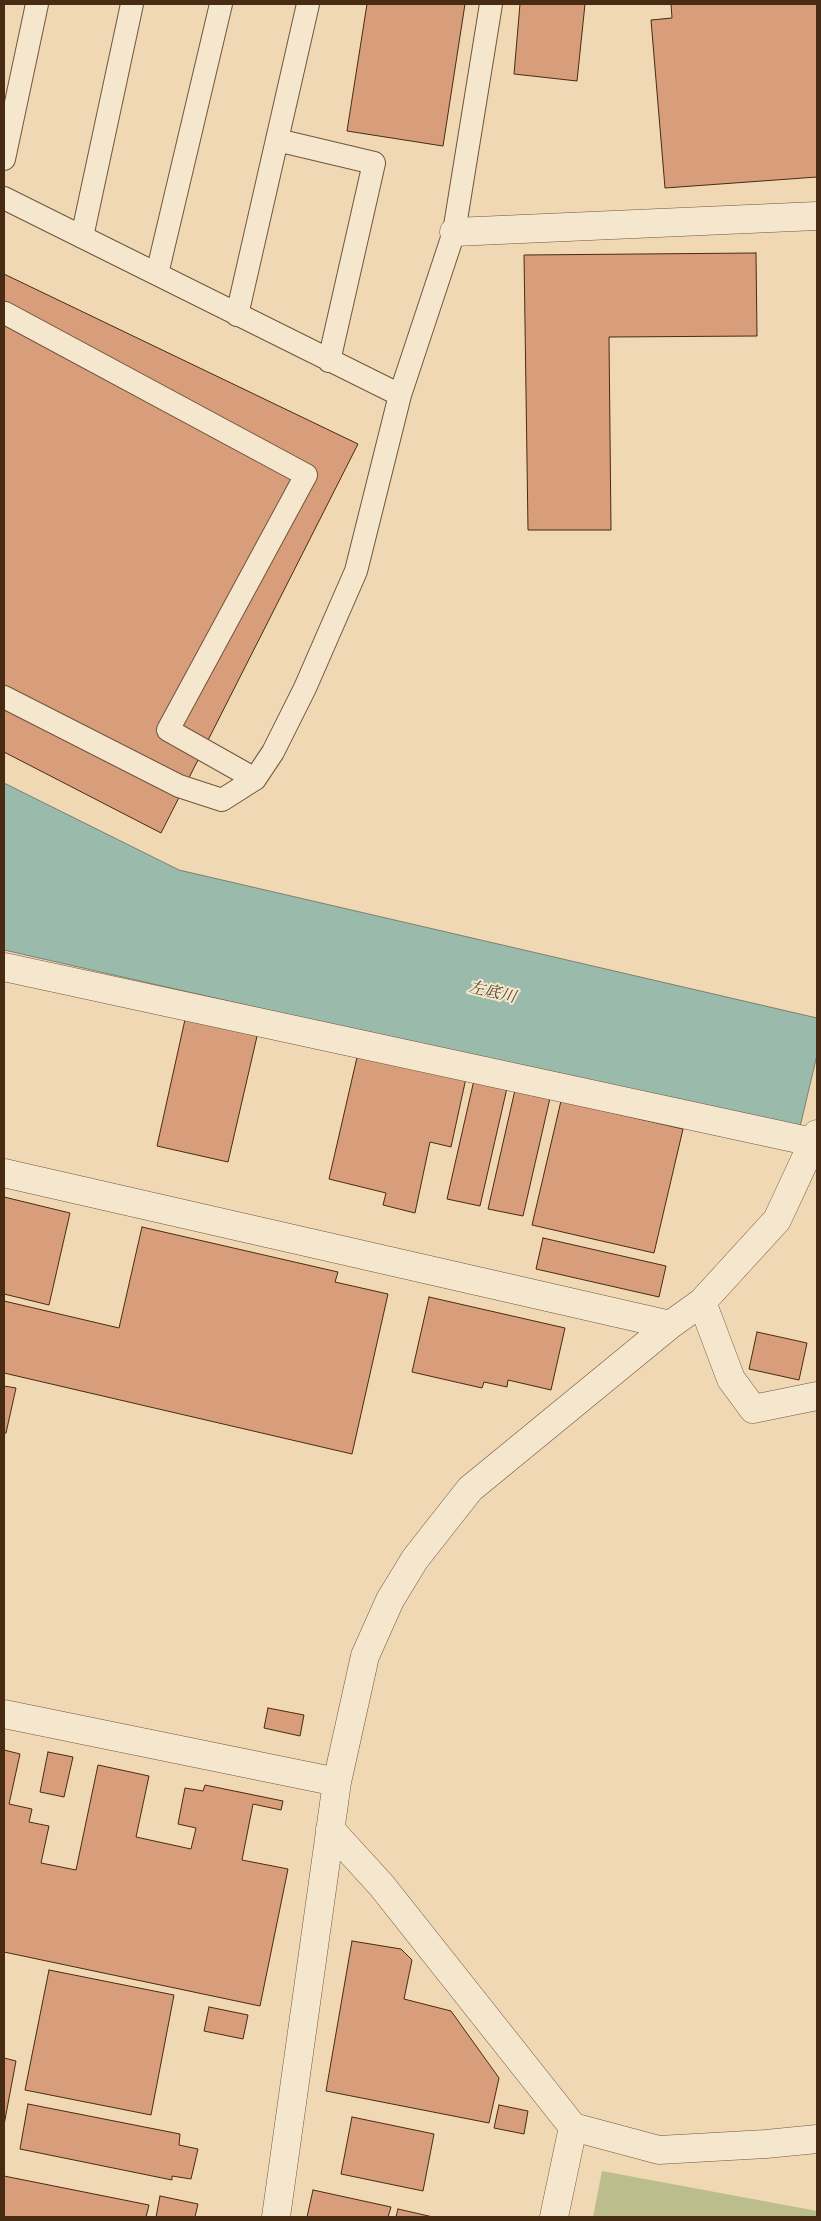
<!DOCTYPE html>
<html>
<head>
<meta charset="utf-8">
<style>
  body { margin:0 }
  #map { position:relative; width:821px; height:2221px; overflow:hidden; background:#f0d8b4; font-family:"IM FELL French Canon",serif }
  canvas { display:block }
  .frame { position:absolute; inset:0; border:5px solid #472b13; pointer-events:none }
</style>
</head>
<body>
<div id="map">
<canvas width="821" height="2221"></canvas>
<div class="frame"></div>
</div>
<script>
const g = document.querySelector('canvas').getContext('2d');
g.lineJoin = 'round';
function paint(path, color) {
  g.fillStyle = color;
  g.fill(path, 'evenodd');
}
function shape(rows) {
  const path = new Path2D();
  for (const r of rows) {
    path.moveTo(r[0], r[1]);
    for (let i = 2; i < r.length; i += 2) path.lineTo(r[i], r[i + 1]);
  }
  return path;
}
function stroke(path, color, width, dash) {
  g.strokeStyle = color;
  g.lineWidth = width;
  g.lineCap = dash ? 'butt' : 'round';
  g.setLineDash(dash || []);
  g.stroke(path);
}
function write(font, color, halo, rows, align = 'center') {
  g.font = font + ' "IM FELL French Canon","Noto Serif JP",serif';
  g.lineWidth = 4;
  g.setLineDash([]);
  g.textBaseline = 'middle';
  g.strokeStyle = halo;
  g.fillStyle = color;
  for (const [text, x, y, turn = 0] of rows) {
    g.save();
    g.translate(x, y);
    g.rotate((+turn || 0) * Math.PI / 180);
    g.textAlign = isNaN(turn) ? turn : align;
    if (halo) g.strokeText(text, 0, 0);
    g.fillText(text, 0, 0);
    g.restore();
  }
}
const green = shape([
  [602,2171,817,2211,817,2217,593,2217]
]);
const water = shape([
  [4,783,179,870,817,1018,817,1055,799,1131,4,950,4,783]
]);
const building = shape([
  [367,4,465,4,443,146,347,131,367,4],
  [520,4,585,4,577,81,514,74,520,4],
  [671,4,817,4,817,177,665,188,651,20,672,18,671,4],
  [756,253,757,336,609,337,611,530,528,530,524,255,756,253],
  [4,274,358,444,161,833,4,752,4,274],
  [186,1015,258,1032,228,1162,157,1146,186,1015],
  [358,1053,466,1078,451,1147,430,1142,415,1213,383,1205,386,1193,329,1179,358,1053],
  [474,1080,507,1088,480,1206,447,1199,474,1080],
  [515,1090,550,1098,523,1216,488,1209,515,1090],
  [561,1101,683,1129,654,1253,532,1225,561,1101],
  [4,1197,70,1213,49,1305,4,1294,4,1197],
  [142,1227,338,1272,335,1282,388,1294,352,1454,4,1373,4,1301,119,1328,142,1227],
  [543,1238,666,1266,659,1297,536,1269,543,1238],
  [429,1297,565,1328,551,1390,508,1380,507,1387,484,1382,482,1388,412,1372,429,1297],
  [757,1332,807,1343,799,1380,749,1369,757,1332],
  [4,1386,16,1388,6,1433,4,1433,4,1386],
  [268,1708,304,1715,300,1736,264,1728,268,1708],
  [4,1750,20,1754,9,1804,32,1809,29,1822,49,1826,41,1863,76,1870,98,1765,149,1776,136,1837,191,1849,196,1828,178,1824,185,1788,203,1791,205,1785,283,1801,281,1810,253,1804,242,1860,288,1869,260,2006,4,1952,4,1750],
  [48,1752,73,1757,64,1797,40,1792,48,1752],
  [352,1941,401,1949,412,1960,404,1999,451,2011,499,2078,489,2123,326,2091,352,1941],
  [49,1970,174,1995,151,2115,25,2090,49,1970],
  [209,2007,248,2015,243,2039,204,2031,209,2007],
  [4,2058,16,2061,4,2125,4,2058],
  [28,2104,180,2134,179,2145,198,2149,191,2179,172,2176,172,2180,20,2149,28,2104],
  [499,2105,528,2111,524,2134,494,2128,499,2105],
  [352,2117,434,2134,423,2191,341,2174,352,2117],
  [4,2176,149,2205,146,2217,4,2217,4,2176],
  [313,2190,391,2207,388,2217,307,2217,313,2190],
  [160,2196,198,2204,195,2217,156,2217,160,2196],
  [398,2209,433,2217,396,2217,398,2209]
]);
const lane = shape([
  [277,140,374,163,329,361],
  [4,159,37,4],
  [4,198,400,395],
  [82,237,132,4],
  [157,274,221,4],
  [5,313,306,475,168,730,255,779],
  [237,315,308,4],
  [4,697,179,786,222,800,255,779,273,752,305,688,356,571,400,395,454,232,491,4]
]);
const street = shape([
  [454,232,817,216],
  [4,967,817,1143],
  [4,1173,670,1325],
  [702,1302,731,1379,753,1409,817,1396],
  [4,1714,337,1782],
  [330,1829,382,1886,573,2127,659,2150,766,2144,817,2139],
  [276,2217,337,1782,365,1656,390,1600,415,1559,470,1489,670,1325,702,1302,777,1220,817,1134],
  [554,2217,573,2127]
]);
const waterNames = [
  ["左底川",492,993,13]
];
paint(green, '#bbbe8c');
paint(water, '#9abaab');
stroke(water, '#79816e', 1);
paint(building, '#d89d7a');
stroke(building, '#472b13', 1);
stroke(lane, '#71563b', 24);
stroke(street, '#71563b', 29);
stroke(lane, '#f5e6ce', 22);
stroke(street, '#f5e6ce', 28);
write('italic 16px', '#584831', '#f5e6ce', waterNames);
</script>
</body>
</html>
